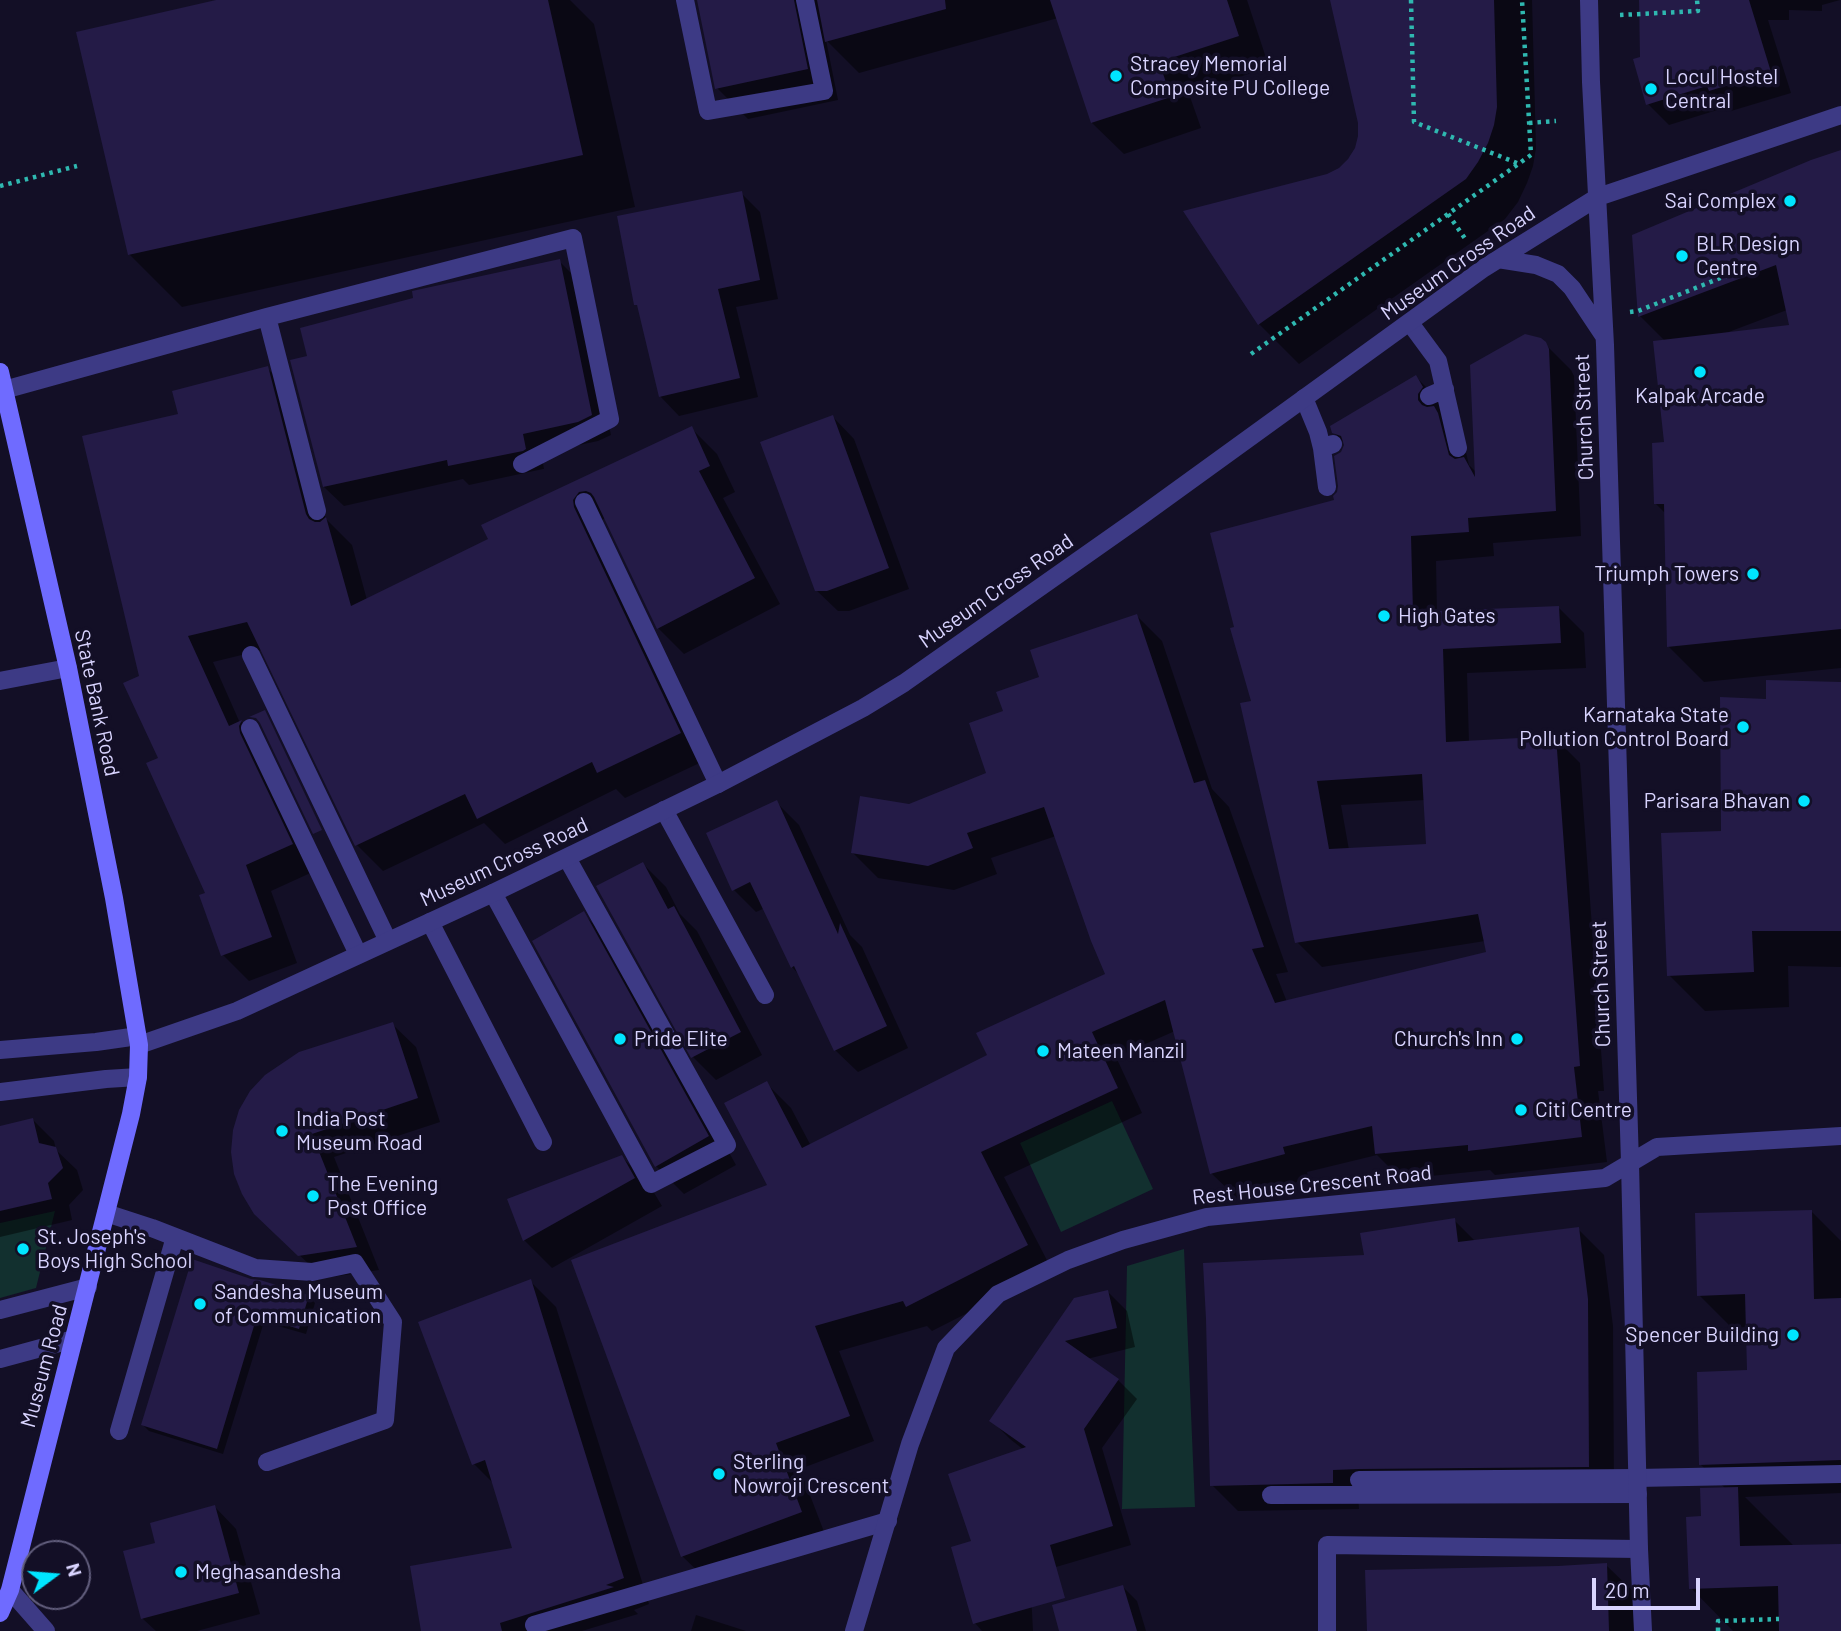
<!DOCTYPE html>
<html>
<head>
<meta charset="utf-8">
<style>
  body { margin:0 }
  #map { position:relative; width:1841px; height:1631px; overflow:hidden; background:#130f26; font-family:Barlow,sans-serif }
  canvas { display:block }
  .north { position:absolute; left:21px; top:1540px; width:70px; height:70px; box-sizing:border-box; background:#130f26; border:2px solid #625e7d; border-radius:50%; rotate:74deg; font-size:19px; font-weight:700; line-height:28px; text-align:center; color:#d9d4ff }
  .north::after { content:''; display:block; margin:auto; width:24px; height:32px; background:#00e5ff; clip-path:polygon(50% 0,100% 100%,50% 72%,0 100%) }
  .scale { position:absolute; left:1592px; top:1578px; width:108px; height:32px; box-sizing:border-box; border:4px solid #d9d4ff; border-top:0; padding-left:9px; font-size:21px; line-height:24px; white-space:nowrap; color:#d9d4ff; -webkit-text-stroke:5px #130f26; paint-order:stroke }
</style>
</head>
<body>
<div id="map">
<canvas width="1841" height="1631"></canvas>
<div class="north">N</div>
<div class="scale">20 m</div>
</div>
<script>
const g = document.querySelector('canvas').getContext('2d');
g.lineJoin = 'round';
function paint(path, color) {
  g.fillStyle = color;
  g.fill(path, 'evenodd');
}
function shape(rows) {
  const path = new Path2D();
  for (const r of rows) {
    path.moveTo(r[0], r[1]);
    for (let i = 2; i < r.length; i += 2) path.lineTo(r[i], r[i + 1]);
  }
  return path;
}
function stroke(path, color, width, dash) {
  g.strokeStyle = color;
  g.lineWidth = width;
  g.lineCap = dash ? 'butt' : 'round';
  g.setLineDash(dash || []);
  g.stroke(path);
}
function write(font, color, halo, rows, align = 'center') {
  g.font = font + ' Barlow,sans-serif';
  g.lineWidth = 7;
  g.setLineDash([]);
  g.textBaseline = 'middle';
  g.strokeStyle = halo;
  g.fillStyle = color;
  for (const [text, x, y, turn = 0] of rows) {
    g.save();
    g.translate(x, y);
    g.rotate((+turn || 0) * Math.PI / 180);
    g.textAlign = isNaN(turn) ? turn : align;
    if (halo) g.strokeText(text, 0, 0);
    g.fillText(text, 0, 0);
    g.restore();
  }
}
const green = shape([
  [1112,1101,1153,1189,1061,1232,1020,1143],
  [55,1211,36,1288,0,1298,0,1223],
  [1184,1249,1195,1507,1122,1509,1127,1266]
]);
const shadow = shape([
  [242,0,570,0,594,24,635,207,182,307,129,254],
  [698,0,1247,0,1269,67,1189,94,1201,128,1124,154,1092,123,1058,18,859,73,826,40,838,100,748,119,717,88],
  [1331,0,1532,0,1536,148,1533,166,1527,183,1518,202,1505,219,1299,364,1259,324,1186,212,1328,176,1340,169,1357,148,1360,122],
  [1639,0,1840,0,1822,5,1822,11,1789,10,1789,20,1768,20,1791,93,1731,111,1727,107,1669,125,1648,104,1641,59],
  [1841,151,1841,668,1704,682,1668,646,1666,514,1655,503,1666,444,1666,342,1640,316],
  [1787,310,1791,327,1726,333],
  [741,193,760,212,778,299,736,307,758,397,679,416,660,396,639,308,636,304],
  [559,261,578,280,611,435,598,441,541,453,544,469,543,469,469,485,463,479,344,506,324,487,309,357],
  [1545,344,1571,370,1574,376,1581,536,1493,543,1494,556,1436,561,1437,613,1559,608,1584,633,1586,668,1467,673,1469,743,1555,738,1580,763,1604,1091,1598,1091,1607,1162,1495,1175,1490,1170,1401,1179,1377,1155,1307,1172,1309,1179,1237,1198,1211,1173,1175,1031,1116,1057,1142,1113,1004,1177,1052,1270,932,1331,927,1326,839,1351,874,1441,800,1469,826,1537,708,1581,682,1556,770,1186,766,1083,791,1108,811,1146,989,1056,1107,975,1056,836,991,858,997,874,954,890,878,878,853,853,909,806,989,774,1005,712,1041,678,1137,616,1162,641,1212,789,1229,807,1288,972,1276,974,1287,1002,1488,953,1485,941,1322,967,1297,942,1253,702,1237,628,1336,502,1339,493,1343,453,1346,445,1333,432,1416,377,1441,402,1463,440,1469,465,1477,473],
  [1425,800,1428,846,1349,850,1341,805],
  [267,368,293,394,326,519,352,545,367,600,490,540,691,428,717,454,735,492,723,498,780,604,684,654,658,628,606,517,600,522,706,760,625,798,616,789,505,844,484,823,383,871,357,845,262,650,213,662,240,723,242,722,267,747,317,870,271,891,297,963,249,981,223,955,207,894,160,759,141,677,181,415],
  [833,417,854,439,909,589,849,611,838,611,816,590],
  [1841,684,1841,967,1788,966,1789,1007,1705,1011,1669,975,1723,832,1768,701],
  [776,802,799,825,850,935,862,947,908,1048,858,1072,835,1050,800,976,792,967,765,908,756,912,734,890],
  [643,864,666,887,680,914,697,931,762,1055,716,1080,693,1057],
  [583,914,612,942,736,1165,684,1194,656,1166],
  [392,1024,416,1047,440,1122,334,1157,379,1270,324,1278,280,1237,241,1110],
  [33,1120,54,1141,56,1150,77,1170,83,1190,69,1205,72,1220,0,1237,0,1127],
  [622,1157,650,1186,662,1206,552,1268,524,1240],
  [1811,1211,1841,1241,1841,1493,1745,1497,1795,1547,1841,1546,1841,1631,1733,1631,1691,1588,1702,1518,1726,1489,1701,1465,1749,1372,1747,1327,1732,1328,1699,1295],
  [1454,1220,1476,1242,1578,1229,1604,1255,1613,1326,1614,1492,1358,1495,1359,1509,1238,1511,1212,1485,1366,1257],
  [251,1280,259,1281,309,1297,315,1303,306,1334,264,1322,223,1454,149,1431,143,1425],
  [530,1281,556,1307,649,1604,634,1610,638,1614,582,1631,423,1631,514,1549,494,1484,474,1464],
  [1108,1292,1127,1311,1135,1347,1087,1359,1118,1380,1137,1399,1102,1448,1131,1545,1056,1567,1037,1548,1027,1518,1033,1631,982,1631,975,1623,973,1543,1024,1450,1010,1439,991,1420],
  [215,1507,236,1529,260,1614,197,1631,156,1631,143,1619,125,1553,157,1544],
  [1606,1565,1640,1598,1641,1631,1369,1631],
  [1123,1587,1137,1601,1146,1631,1061,1631],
  [696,1615,746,1631,691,1631]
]);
const building = shape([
  [216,0,548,0,583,155,128,255,76,32],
  [697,0,794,0,808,69,715,89],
  [817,0,945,0,946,9,825,42],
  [1050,0,1227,0,1239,36,1159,62,1171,97,1091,123],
  [1330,0,1494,0,1497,107,1494,125,1488,143,1478,162,1466,179,1258,325,1183,211,1327,174,1339,168,1348,159,1355,148,1358,136,1358,123],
  [1639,0,1749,0,1771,72,1709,91,1707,86,1646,105,1633,59,1640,57],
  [1841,150,1841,629,1667,647,1664,504,1654,504,1652,443,1664,442,1653,341,1789,325,1776,265,1638,317,1632,235,1811,160],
  [742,191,760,280,718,289,740,378,659,397,637,305,634,305,617,216],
  [560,259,592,415,578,422,523,434,526,449,523,451,448,466,447,460,323,487,290,360,307,356,300,328,413,298,412,291],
  [1525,334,1541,338,1546,342,1549,349,1556,511,1468,518,1469,532,1411,536,1413,612,1559,606,1561,643,1443,649,1446,742,1556,736,1580,1066,1574,1067,1582,1137,1468,1151,1468,1145,1375,1154,1372,1126,1283,1147,1285,1154,1210,1174,1165,1000,1092,1032,1118,1088,981,1152,1028,1245,906,1307,903,1301,815,1326,850,1416,776,1443,802,1512,681,1557,571,1260,767,1185,724,1103,767,1081,802,1148,987,1055,976,1033,1105,974,1091,941,1044,807,967,833,973,848,928,866,851,853,860,796,909,804,986,773,969,723,1003,711,996,692,1039,677,1030,650,1137,614,1194,783,1205,780,1264,947,1252,949,1275,1003,1486,952,1478,914,1295,943,1240,703,1251,701,1230,628,1234,627,1210,533,1334,500,1333,496,1337,492,1338,486,1334,456,1341,452,1344,445,1341,436,1332,433,1330,426,1416,375,1423,387,1418,394,1418,400,1422,405,1427,407,1434,406,1438,413,1449,455,1455,459,1464,457,1475,477,1470,365],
  [1422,774,1426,844,1329,849,1317,781],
  [268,366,306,514,309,519,315,522,320,522,326,517,351,606,488,539,481,525,692,426,710,466,699,471,755,578,657,629,594,497,591,493,586,491,579,492,573,500,574,507,681,733,597,773,592,762,477,819,465,794,355,846,247,622,188,636,229,726,242,720,239,726,240,733,293,844,246,865,272,937,221,956,199,895,205,893,146,763,158,758,123,683,139,676,82,436,178,414,172,391],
  [833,415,889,568,827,591,815,591,760,442],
  [1766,680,1841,682,1841,931,1752,931,1754,972,1667,976,1661,833,1721,831,1720,697,1766,699],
  [265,710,322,830,313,834,260,723,256,718,249,717],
  [777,800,838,934,840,923,887,1026,834,1051,794,966,791,968,750,882,732,891,706,833],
  [643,862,668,909,674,906,741,1032,691,1058,596,886],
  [584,911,709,1136,655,1167,532,941],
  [393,1022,418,1098,312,1134,357,1247,298,1256,254,1214,242,1194,234,1174,231,1152,233,1130,239,1110,250,1091,265,1075,299,1052],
  [33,1118,39,1143,56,1147,63,1168,48,1183,52,1199,0,1211,0,1126],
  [622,1155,635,1178,523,1241,507,1199],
  [1812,1210,1814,1299,1841,1298,1841,1460,1699,1465,1697,1372,1747,1370,1745,1294,1697,1296,1695,1213],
  [1455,1218,1458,1242,1579,1227,1588,1299,1589,1467,1359,1469,1333,1470,1333,1483,1210,1486,1206,1319,1203,1263,1364,1255,1360,1233],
  [192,1259,251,1279,260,1280,309,1295,299,1329,257,1316,217,1449,141,1425],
  [531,1279,624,1578,606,1585,614,1587,500,1623,502,1631,421,1631,410,1566,512,1548,485,1460,472,1465,418,1322],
  [1108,1290,1117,1328,1065,1341,1119,1379,1084,1429,1113,1526,1050,1545,1065,1598,973,1624,951,1547,971,1541,948,1474,1026,1447,989,1421,1074,1298],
  [1738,1487,1740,1546,1841,1544,1841,1631,1779,1631,1778,1586,1689,1589,1686,1517,1701,1516,1700,1488],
  [215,1505,239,1593,141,1619,123,1551,155,1543,150,1523],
  [1607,1563,1609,1631,1367,1631,1365,1570,1558,1566],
  [1123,1585,1137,1631,1059,1631,1052,1605]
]);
const path = shape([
  [1411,0,1414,122,1517,163],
  [1620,15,1698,11,1697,0],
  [1529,123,1556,121],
  [0,186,77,166],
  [1448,214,1466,240],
  [1630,312,1638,311,1743,269],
  [1251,354,1531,155,1522,0],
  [1718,1631,1718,1621,1779,1619]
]);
const service = shape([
  [685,0,708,111,824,91,805,0],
  [267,317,317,511],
  [1410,323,1438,361,1458,448],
  [0,391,267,317,573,238,610,419,522,464],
  [1429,396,1445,389],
  [1304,398,1318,432,1322,448,1333,444],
  [1322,448,1327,487],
  [584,502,718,784],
  [251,655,388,941],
  [0,681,68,668],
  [250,728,358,954],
  [664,810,765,995],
  [493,893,651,1184,727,1145,567,858],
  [430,922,543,1142],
  [0,1050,96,1042,138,1036],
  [0,1092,106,1079,138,1077],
  [106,1213,152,1228,255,1268,312,1272,355,1263,393,1322,385,1420,267,1462],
  [0,1310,88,1287],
  [0,1359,74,1339],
  [119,1431,175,1237],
  [1359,1480,1637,1478,1841,1474],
  [1271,1495,1638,1494],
  [534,1625,888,1521],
  [1327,1631,1327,1545,1639,1549]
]);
const minor = shape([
  [1589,0,1591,82,1605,345,1630,1163,1639,1549,1643,1631],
  [1498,259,1536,265,1558,274,1572,288,1604,336],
  [139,1045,237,1011,493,893,718,784,863,708,904,683,1140,517,1484,268,1598,197,1841,115],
  [10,1590,46,1631],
  [854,1631,910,1444,946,1348,998,1294,1068,1260,1123,1240,1207,1217,1605,1178,1657,1147,1841,1136]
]);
const secondary = shape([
  [0,372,68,668,114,898,139,1045,138,1077,131,1114,10,1590,0,1613]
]);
const markers = [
  [1116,76,7,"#00e5ff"],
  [1651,89,7,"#00e5ff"],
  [1790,201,7,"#00e5ff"],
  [1682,256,7,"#00e5ff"],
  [1700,372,7,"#00e5ff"],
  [1753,574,7,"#00e5ff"],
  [1384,616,7,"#00e5ff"],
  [1743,727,7,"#00e5ff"],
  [1804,801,7,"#00e5ff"],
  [620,1039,7,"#00e5ff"],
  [1517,1039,7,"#00e5ff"],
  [1043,1051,7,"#00e5ff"],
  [1521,1110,7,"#00e5ff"],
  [282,1131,7,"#00e5ff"],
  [313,1196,7,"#00e5ff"],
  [23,1249,7,"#00e5ff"],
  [200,1304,7,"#00e5ff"],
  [1793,1335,7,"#00e5ff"],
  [719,1474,7,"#00e5ff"],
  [181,1572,7,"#00e5ff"]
];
const poiNames = [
  ["Stracey Memorial",1130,64],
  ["Composite PU College",1130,88],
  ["Locul Hostel",1665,77],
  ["Central",1665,101],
  ["Sai Complex",1776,201,"right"],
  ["BLR Design",1696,244],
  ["Centre",1696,268],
  ["Kalpak Arcade",1700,396,"center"],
  ["Triumph Towers",1739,574,"right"],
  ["High Gates",1398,616],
  ["Karnataka State",1729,715,"right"],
  ["Pollution Control Board",1729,739,"right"],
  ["Parisara Bhavan",1790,801,"right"],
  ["Pride Elite",634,1039],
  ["Church's Inn",1503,1039,"right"],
  ["Mateen Manzil",1057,1051],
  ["Citi Centre",1535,1110],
  ["India Post",296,1119],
  ["Museum Road",296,1143],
  ["The Evening",327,1184],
  ["Post Office",327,1208],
  ["St. Joseph's",37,1237],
  ["Boys High School",37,1261],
  ["Sandesha Museum",214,1292],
  ["of Communication",214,1316],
  ["Spencer Building",1779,1335,"right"],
  ["Sterling",733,1462],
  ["Nowroji Crescent",733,1486],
  ["Meghasandesha",195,1572]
];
const streetNames = [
  ["Museum Cross Road",1458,263,-35],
  ["Church Street",1584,417,-92],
  ["Museum Cross Road",996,591,-35],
  ["State Bank Road",97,703,78],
  ["Museum Cross Road",504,862,-25],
  ["Church Street",1601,984,-92],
  ["Rest House Crescent Road",1312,1185,-6],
  ["Museum Road",44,1366,-75]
];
paint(green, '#12302f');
paint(shadow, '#0007');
paint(building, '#241b47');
stroke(path, '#2fb8b0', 4.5, [3.5, 5]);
stroke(service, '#3d3a85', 18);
stroke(minor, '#3d3a85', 18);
stroke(secondary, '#6f6bff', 18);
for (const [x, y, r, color] of markers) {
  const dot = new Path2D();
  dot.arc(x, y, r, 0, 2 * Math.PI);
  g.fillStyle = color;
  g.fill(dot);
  stroke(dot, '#130f26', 2.5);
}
write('21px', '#d9d4ff', '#130f26', poiNames, 'left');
write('21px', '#d9d4ff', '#130f26', streetNames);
</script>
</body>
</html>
